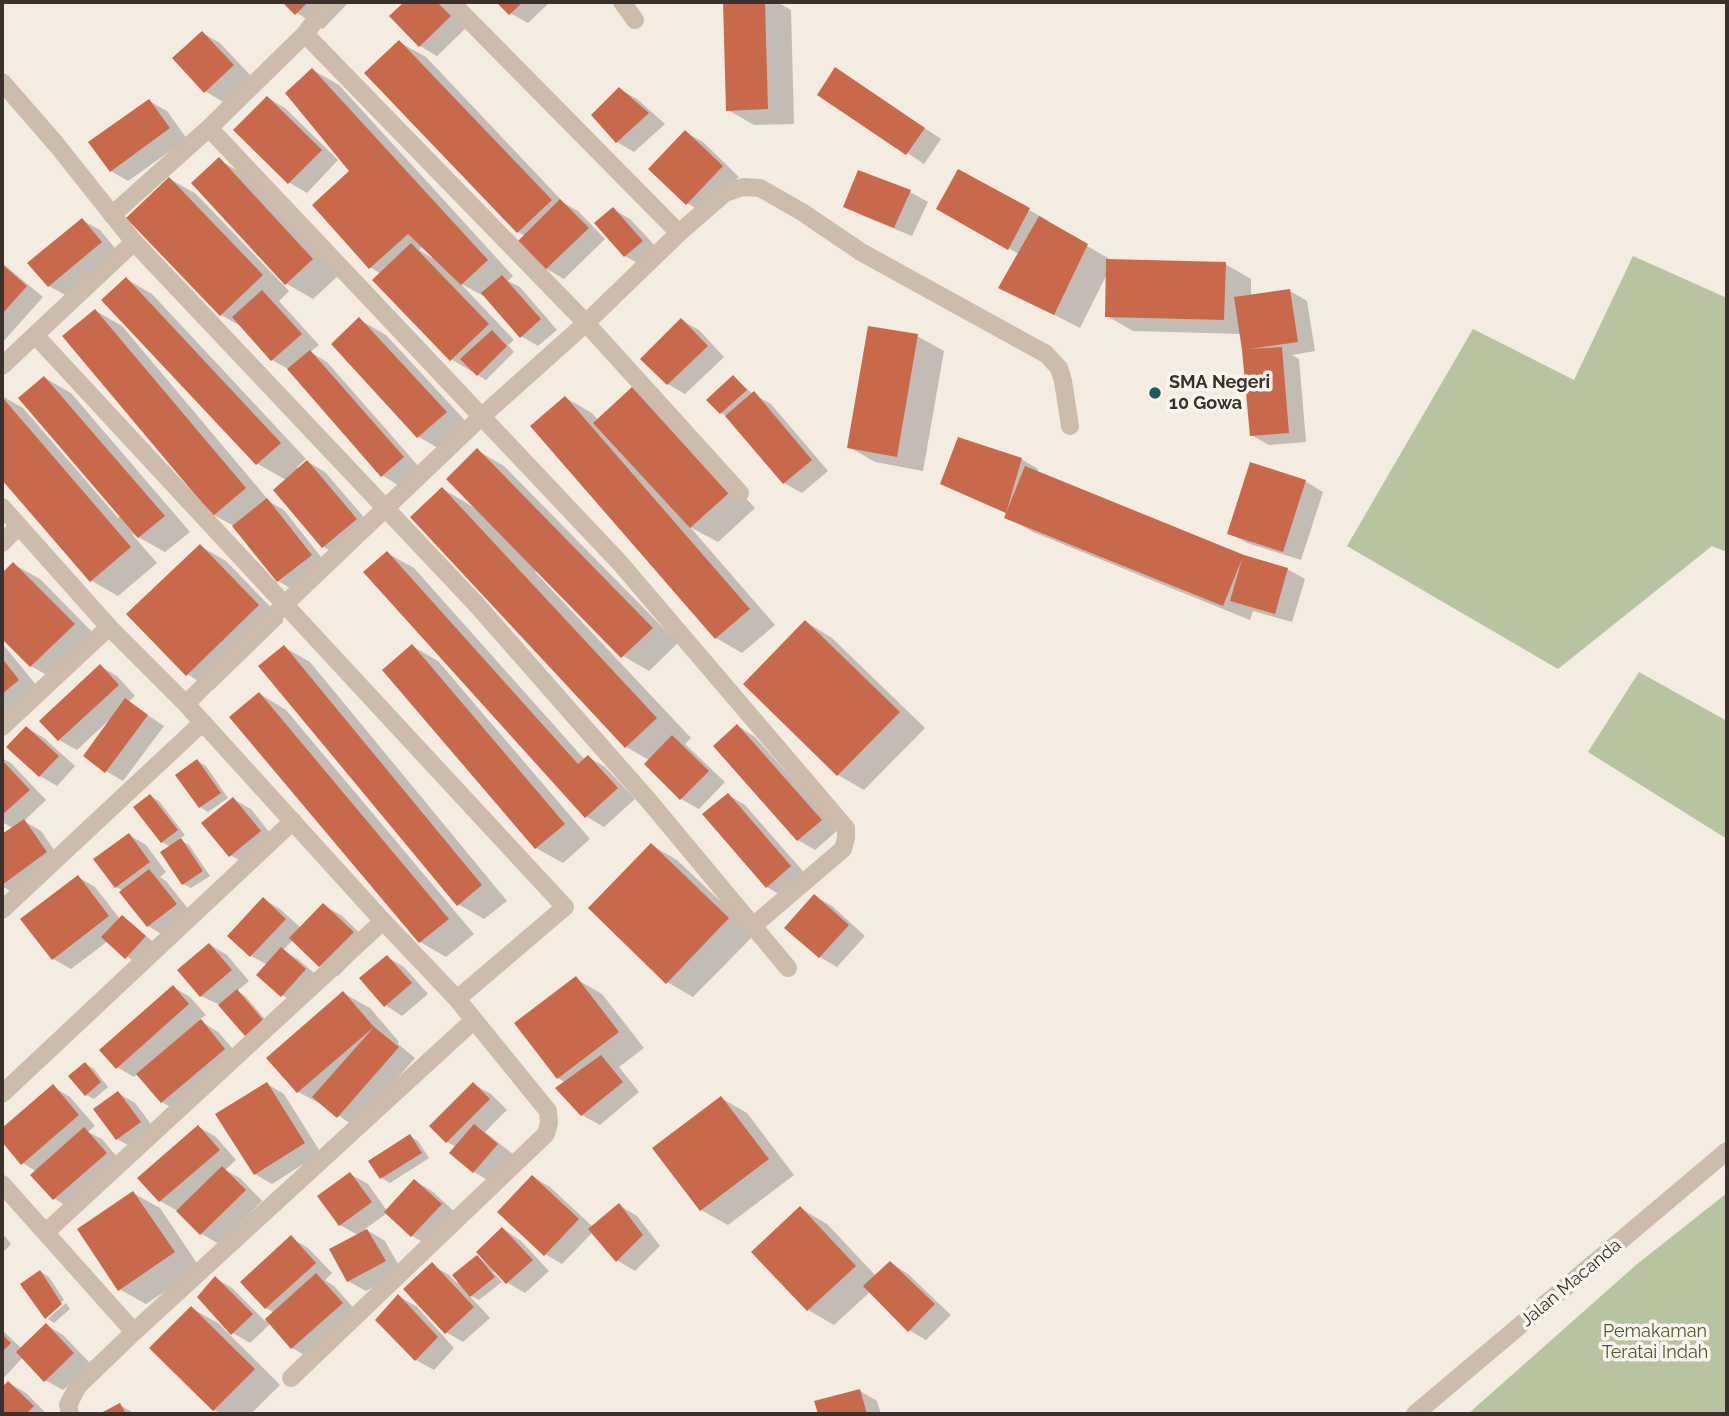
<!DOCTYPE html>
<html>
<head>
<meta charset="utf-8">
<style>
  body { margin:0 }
  #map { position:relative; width:1729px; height:1416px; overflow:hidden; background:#f4ebe1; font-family:Raleway,sans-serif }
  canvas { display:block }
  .frame { position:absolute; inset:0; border:4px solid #3b302b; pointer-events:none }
</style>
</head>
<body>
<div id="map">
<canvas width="1729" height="1416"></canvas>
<div class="frame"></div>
</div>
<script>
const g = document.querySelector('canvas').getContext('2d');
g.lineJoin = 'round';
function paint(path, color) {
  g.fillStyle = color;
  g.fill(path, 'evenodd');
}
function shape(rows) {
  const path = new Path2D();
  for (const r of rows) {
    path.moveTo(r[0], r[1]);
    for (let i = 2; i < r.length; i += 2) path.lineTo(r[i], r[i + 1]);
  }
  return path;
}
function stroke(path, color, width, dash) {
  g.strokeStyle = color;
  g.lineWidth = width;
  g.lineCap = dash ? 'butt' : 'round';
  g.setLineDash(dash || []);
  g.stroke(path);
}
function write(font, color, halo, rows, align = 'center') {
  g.font = font + ' Raleway,sans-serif';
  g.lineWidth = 7;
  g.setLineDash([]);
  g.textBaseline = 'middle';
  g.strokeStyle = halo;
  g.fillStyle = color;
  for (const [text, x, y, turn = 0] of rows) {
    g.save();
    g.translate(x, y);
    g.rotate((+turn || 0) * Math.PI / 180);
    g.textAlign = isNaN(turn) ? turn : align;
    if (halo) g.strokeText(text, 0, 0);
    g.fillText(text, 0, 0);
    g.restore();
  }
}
const green = shape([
  [1633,256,1727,298,1727,552,1712,546,1558,669,1347,546,1473,329,1574,380],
  [1639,672,1727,721,1727,839,1588,752],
  [1727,1193,1727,1414,1468,1414,1636,1265]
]);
const shadow = shape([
  [285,2,349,2,323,29,297,13],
  [406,2,443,2,467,27,437,56,420,46,391,16],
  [499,2,550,2,528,23,510,13],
  [725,2,777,2,791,10,794,124,754,125,728,110],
  [202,33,220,43,251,76,223,102,205,91],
  [399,42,426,57,564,203,578,211,605,239,564,279,547,269,521,241,525,236,518,232],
  [313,70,339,85,513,276,508,281,520,287,557,330,538,346,521,336,489,299,460,283,514,340,508,345,514,352,486,380,451,359,381,274,370,267,357,178],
  [423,246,433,256,432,258,419,250],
  [853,80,941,139,924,164,819,94],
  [619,89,637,99,665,124,634,152,617,142],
  [268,98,285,108,338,160,307,193,290,183,236,130],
  [149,101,167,111,187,139,128,181,111,171],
  [685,132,703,142,739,177,705,214,687,203],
  [219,160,245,175,339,275,313,299,287,284,194,183],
  [959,171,1047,220,1046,222,1113,261,1225,264,1251,279,1251,296,1290,291,1307,301,1315,351,1292,355,1299,359,1306,442,1269,445,1251,435,1242,334,1133,331,1107,316,1107,274,1080,328,1000,287,1019,254,938,209],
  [859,172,910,192,928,202,912,236,863,216,845,206],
  [170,179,196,194,289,291,279,301,319,345,310,352,327,362,420,468,400,486,383,476,290,370,272,360,244,328,221,315,129,218],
  [613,209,630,219,660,251,643,266,625,256],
  [82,220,100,230,119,253,67,296,49,286],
  [2,263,43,297,2,343],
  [126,279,152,294,306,459,297,467,299,470,308,462,325,472,374,529,341,557,324,547,275,490,286,480,258,464,103,300],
  [96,311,122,326,270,502,284,510,328,566,295,591,278,581,234,526,214,515],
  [360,320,386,335,472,428,445,452,419,437,333,344],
  [681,320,699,330,724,357,685,394,668,384],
  [917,336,944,351,923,471,875,462,849,447],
  [734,377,753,394,771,404,828,471,802,493,784,483,728,417,721,413],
  [45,378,71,393,190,532,165,552,131,533,157,563,118,596,92,581,2,477,2,396,23,408,118,518,121,516],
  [633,389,659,404,755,508,718,542,690,527,775,625,742,653,716,638,566,398,592,413,598,420],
  [478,451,504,466,678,643,649,671,623,656,538,569,535,572,691,738,685,744,725,782,699,809,681,799,646,764,649,760,626,747,443,489,478,510],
  [1021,459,1038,469,1037,473,1243,556,1287,569,1305,579,1292,622,1253,611,1250,620,1033,532,1007,517,1008,514,943,483],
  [1305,481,1323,492,1301,560,1247,543,1229,533],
  [200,546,226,561,284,621,213,690,187,674],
  [387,553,414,568,585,760,588,757,605,767,635,799,604,827,587,817,557,784],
  [13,564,40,579,100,640,57,681,31,666,2,636,2,575],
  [806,622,832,638,925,728,864,790,838,775],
  [2,643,45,696,2,729],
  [412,646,438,661,590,839,563,863,536,848],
  [284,647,310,662,507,901,484,919,458,904],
  [100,666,117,676,135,696,128,702,164,726,123,781,106,771,109,720,77,750,59,740],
  [260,694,286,710,474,934,446,957,420,942],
  [738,726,755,737,838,830,815,850,798,840],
  [27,728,44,738,75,766,57,786,40,776],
  [2,758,11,763,46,800,24,821,41,831,63,863,17,895,2,886,2,836,13,828,2,822],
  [197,761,206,766,228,798,208,812,200,807],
  [728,795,745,805,808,877,784,897,767,887],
  [150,796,159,801,185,835,179,839,189,845,210,876,191,888,183,884,171,847,162,842],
  [233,799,251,809,277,842,248,865,230,855],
  [129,835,146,845,166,872,160,877,166,881,193,915,165,936,148,926,124,891,116,887],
  [651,845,677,860,755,934,693,997,667,982],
  [78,877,95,887,120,919,122,917,130,922,153,942,134,962,108,941,71,969,53,959],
  [815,896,832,906,865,936,837,967,820,957],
  [263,899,280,909,301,928,323,905,341,915,370,943,338,976,320,966,293,940,283,950,299,960,322,980,299,1005,282,995,268,965,251,956],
  [210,945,227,955,249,981,237,991,245,996,270,1025,254,1039,246,1034,220,1005,201,996],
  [387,957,404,967,428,994,402,1016,385,1005],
  [576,979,602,994,644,1048,619,1067,639,1092,600,1125,582,1115,566,1083,558,1078,516,1023],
  [173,987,190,997,206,1015,199,1020,218,1032,242,1059,179,1112,162,1102,138,1074,134,1077,117,1067],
  [343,993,370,1008,399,1042,398,1044,415,1058,355,1127,325,1106,298,1092],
  [86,1064,94,1069,108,1087,94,1099,86,1095],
  [267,1084,284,1094,321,1153,272,1184,255,1174],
  [473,1084,491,1094,507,1110,485,1132,514,1155,491,1182,474,1172,456,1147,447,1142,432,1126],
  [53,1087,70,1097,95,1126,88,1132,102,1139,123,1164,72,1209,55,1199,33,1175,37,1172,23,1163,2,1140,2,1131],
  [118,1093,135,1103,157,1132,135,1149,117,1139],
  [721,1098,747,1113,794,1175,728,1225,701,1210],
  [199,1127,216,1137,236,1160,225,1170,240,1178,262,1201,219,1244,202,1234,178,1211,160,1201,140,1178],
  [410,1136,418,1141,429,1158,390,1183,382,1178],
  [350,1174,368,1184,387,1211,415,1181,432,1191,458,1215,430,1246,412,1236,387,1213,365,1229,385,1241,402,1271,366,1291,348,1281,358,1235,340,1225],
  [533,1177,550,1187,593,1227,619,1205,637,1216,660,1246,635,1271,618,1261,593,1232,562,1264,545,1254],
  [133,1193,160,1208,200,1268,146,1304,119,1289],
  [800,1208,827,1224,876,1276,891,1263,908,1274,951,1315,926,1340,909,1330,871,1291,834,1325,808,1310],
  [503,1229,520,1240,549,1271,525,1293,508,1283,496,1270,493,1272,502,1282,479,1300,469,1295,490,1318,463,1342,446,1332,432,1265,449,1275,457,1283,477,1257,488,1263],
  [2,1233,11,1244,2,1253],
  [291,1238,308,1248,332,1273,325,1280,334,1286,359,1314,310,1358,292,1348,271,1323,250,1343,233,1333,215,1278,232,1288,265,1321,275,1313,266,1308,243,1282],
  [41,1272,49,1277,64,1300,47,1315,47,1318,22,1285],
  [398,1296,416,1306,454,1348,434,1370,416,1360,377,1320],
  [66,1303,70,1309,54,1323,48,1319],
  [191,1308,218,1323,280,1385,251,1414,222,1414,214,1410,152,1348],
  [46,1325,63,1335,91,1364,63,1390,45,1380,23,1357,2,1380,2,1330,21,1348],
  [9,1383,26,1393,47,1414,2,1414,2,1390],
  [860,1391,877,1401,881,1414,820,1414,816,1402],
  [120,1405,135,1414,103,1414]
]);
const building = shape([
  [282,2,308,2,295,15],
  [404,2,437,2,451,16,419,47,389,16],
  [496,2,523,2,509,15],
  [723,2,765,2,768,109,726,111],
  [202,31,234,65,204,93,172,58],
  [399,40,552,200,517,233,364,73],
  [835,67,925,128,906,155,817,95],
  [312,68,488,260,461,285,408,234,369,269,312,205,349,171,285,93],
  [619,87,649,113,616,143,591,115],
  [267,96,322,150,288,184,233,130],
  [149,99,170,128,110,172,88,142],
  [685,130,723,166,686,205,648,169],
  [219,157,313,259,285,285,191,183],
  [958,169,1030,208,1008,250,936,209],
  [858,170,911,190,894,228,843,207],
  [169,177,263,275,220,316,126,218],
  [560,199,589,228,545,270,518,241],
  [613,207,643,241,624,257,594,223],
  [1039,216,1088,244,1054,315,998,288],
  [82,218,102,242,48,287,27,263],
  [411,243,489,324,450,361,372,280],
  [1106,259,1226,262,1224,320,1105,317],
  [2,264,27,286,2,314],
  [502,275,541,319,520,338,481,293],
  [126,277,281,443,256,465,101,300],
  [1290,289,1298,342,1249,349,1282,347,1289,433,1250,436,1242,350,1234,297],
  [262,290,302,334,271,361,232,317],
  [95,309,246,488,213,516,62,336],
  [359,317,447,412,417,438,331,344],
  [681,318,708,346,667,385,640,359],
  [868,326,918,334,897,457,847,448],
  [492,330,507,346,477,376,460,359],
  [310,350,404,457,381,477,287,369],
  [733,375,747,390,720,414,706,400],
  [44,376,165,516,138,538,18,398],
  [632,387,730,492,690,528,593,423],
  [754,391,812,460,783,484,725,416],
  [565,396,750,609,715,639,530,426],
  [2,397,131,547,90,582,2,480],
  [958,437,1022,458,1006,513,1025,466,1244,555,1288,568,1275,614,1230,601,1242,559,1223,606,1004,518,1006,513,940,484],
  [477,448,653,628,621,658,446,479],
  [307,460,357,519,322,548,273,490],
  [1250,462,1306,480,1283,552,1227,534],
  [442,487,657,718,625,748,410,517],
  [267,498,312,555,277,582,232,526],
  [200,544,259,605,186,676,126,614],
  [387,551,578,764,588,755,618,788,585,818,363,572],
  [13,562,75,624,30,667,2,639,2,573],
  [805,620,900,712,837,776,743,684],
  [412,644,565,824,535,849,382,670],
  [284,645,482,885,457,906,258,666],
  [2,658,19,680,2,694],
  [100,664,119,685,58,741,39,721],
  [259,692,449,919,419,943,229,717],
  [125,698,148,715,105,773,83,756],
  [737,724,822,820,797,841,713,746],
  [26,726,59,756,39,777,6,747],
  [672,735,709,771,680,800,644,764],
  [197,759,221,793,199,808,175,775],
  [2,760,30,790,2,815],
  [728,793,791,866,766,888,702,814],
  [150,794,178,830,161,843,133,807],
  [233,797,261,831,229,857,201,823],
  [24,819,47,852,2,885,2,834],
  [129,833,150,862,115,888,93,859],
  [181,838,203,871,182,885,160,852],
  [651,843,729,918,666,984,588,908],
  [149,869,177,904,147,927,119,892],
  [78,875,109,916,52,960,20,919],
  [814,894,849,925,819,958,784,928],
  [263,897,286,919,250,957,227,936],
  [323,903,354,932,319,967,289,938],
  [122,915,146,936,125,959,101,937],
  [209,943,232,970,200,997,177,970],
  [281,947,306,969,281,997,256,975],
  [387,955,412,983,384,1007,359,978],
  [576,976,619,1032,557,1079,514,1023],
  [173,985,189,1004,116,1069,99,1050],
  [237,989,263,1020,245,1036,218,1005],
  [343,991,374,1027,399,1047,337,1118,312,1097,374,1027,297,1093,266,1058],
  [201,1019,225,1049,161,1103,136,1074],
  [601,1055,623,1082,581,1116,555,1088],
  [85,1062,101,1082,85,1096,68,1076],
  [267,1082,305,1143,254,1175,215,1114],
  [473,1082,490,1099,446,1143,429,1126],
  [53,1084,79,1115,21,1165,2,1142,2,1128],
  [118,1091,141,1122,116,1140,93,1109],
  [721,1096,769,1159,700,1211,652,1148],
  [474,1124,498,1144,473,1173,449,1153],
  [198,1125,220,1150,159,1202,137,1178],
  [84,1127,107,1153,53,1200,30,1175],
  [410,1134,422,1153,380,1179,368,1161],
  [222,1166,246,1190,200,1235,176,1211],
  [350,1172,372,1202,339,1226,317,1196],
  [532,1175,579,1219,544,1256,497,1212],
  [414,1179,442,1204,411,1237,384,1212],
  [133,1191,175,1252,118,1291,77,1229],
  [619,1203,643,1235,616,1262,588,1229],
  [800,1206,856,1266,807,1311,751,1252],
  [502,1227,533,1260,506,1284,476,1252],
  [367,1229,386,1261,347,1282,329,1249],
  [291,1235,316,1263,265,1309,240,1282],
  [477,1255,495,1277,470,1297,452,1275],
  [890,1261,935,1304,908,1332,863,1286],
  [432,1262,474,1307,445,1334,403,1289],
  [40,1270,62,1304,45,1319,20,1284],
  [316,1273,343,1303,291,1349,265,1319],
  [215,1276,253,1314,231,1335,197,1297],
  [398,1294,438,1337,415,1361,375,1320],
  [191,1306,255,1369,213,1411,149,1348],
  [46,1323,74,1353,44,1382,16,1352],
  [2,1334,11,1343,2,1352],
  [8,1381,34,1406,26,1414,2,1414,2,1387],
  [860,1389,867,1414,818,1414,814,1401],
  [120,1403,126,1414,99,1414]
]);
const minor = shape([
  [451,2,679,233],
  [622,2,635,20],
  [305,34,586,323,740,493],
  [2,82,56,144,134,242,2,366],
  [209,128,620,563,846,828,846,838,843,849,753,926],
  [112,215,209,128,305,34,329,2],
  [134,242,476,604,649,801,788,968],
  [35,335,565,907,457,999],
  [2,507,109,627,186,704,383,921,457,999,548,1111,549,1123,546,1134,291,1378],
  [2,543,18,527],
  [186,704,286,603,481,417,586,323,679,233,725,193,743,187,760,188,802,212,861,252,1046,354,1059,368,1063,381,1070,426],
  [2,727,109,627],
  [2,910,202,723],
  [2,1094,293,821],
  [2,1184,134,1332],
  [46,1232,383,921],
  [70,1414,68,1405,78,1386,134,1332,474,1020],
  [1415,1414,1727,1151]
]);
const markers = [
  [1155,393,7,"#1f5a5e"]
];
const poiNames = [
  ["SMA Negeri",1169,383],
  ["10 Gowa",1169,404]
];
const streetNames = [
  ["Jalan Macanda",1571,1283,-40]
];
const parkNames = [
  ["Pemakaman",1655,1332],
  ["Teratai Indah",1655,1353]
];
paint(green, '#b8c4a0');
paint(shadow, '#0003');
paint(building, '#c8694b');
stroke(minor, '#cdbbac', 18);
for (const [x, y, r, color] of markers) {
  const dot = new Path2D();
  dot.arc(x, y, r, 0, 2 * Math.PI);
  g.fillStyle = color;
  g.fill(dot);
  stroke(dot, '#fbf5ee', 2.5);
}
write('bold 18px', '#3b302b', '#fbf5ee', poiNames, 'left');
write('18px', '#3b302b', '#fbf5ee', streetNames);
write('18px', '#4a5a2e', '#fbf5ee', parkNames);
</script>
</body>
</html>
